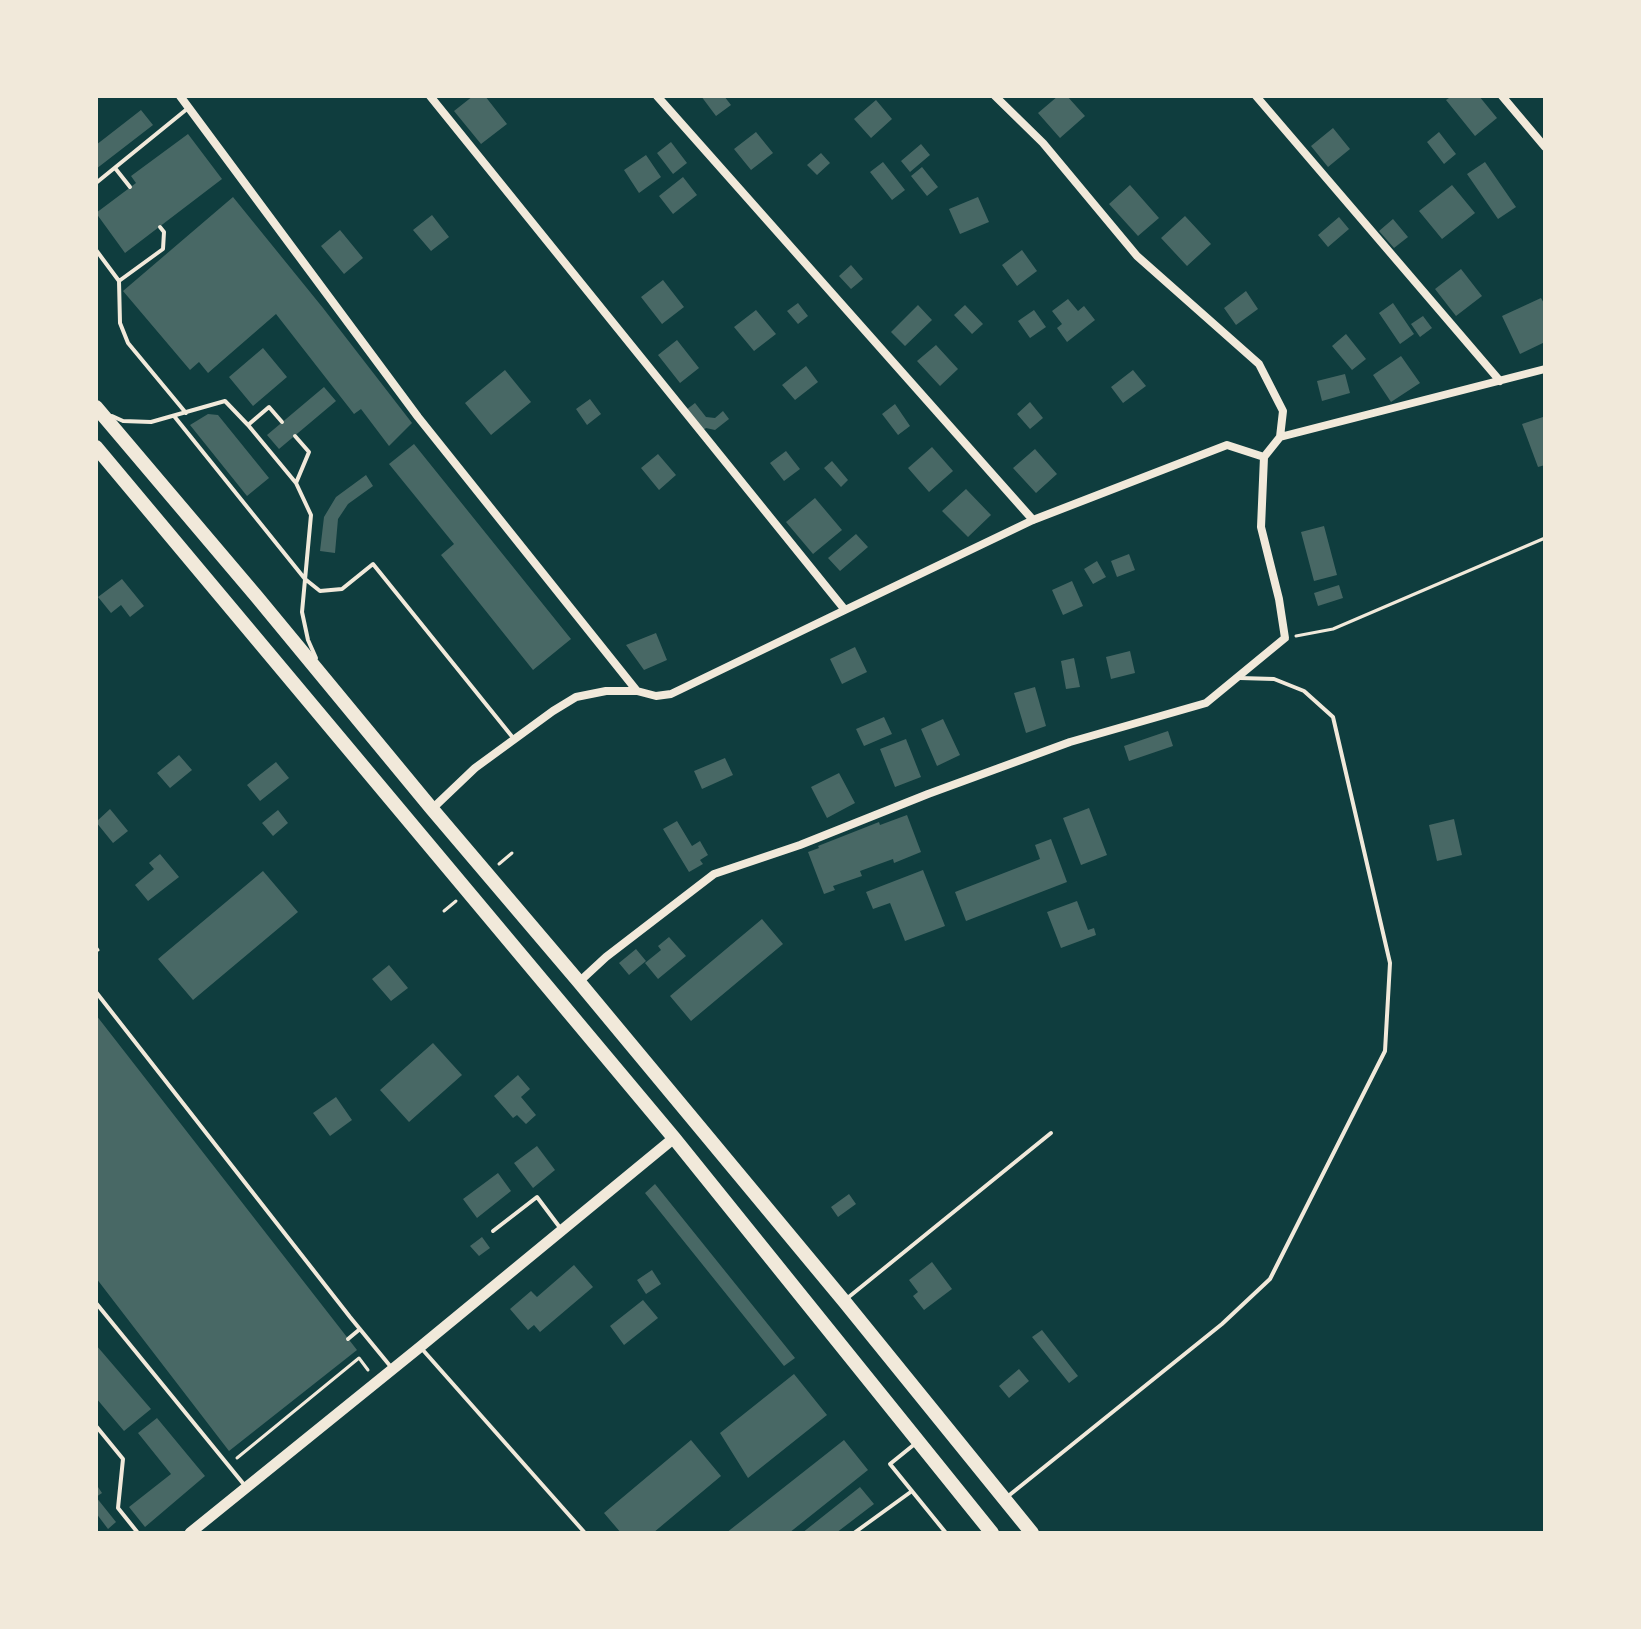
<!DOCTYPE html>
<html>
<head>
<meta charset="utf-8">
<style>
  body { margin:0 }
  #map { position:relative; width:1641px; height:1629px; overflow:hidden; background:#0f3d3e; font-family:"Roboto Condensed",sans-serif }
  canvas { display:block }
  .frame { position:absolute; inset:0; border:98px solid #f1e9da; pointer-events:none }
</style>
</head>
<body>
<div id="map">
<canvas width="1641" height="1629"></canvas>
<div class="frame"></div>
</div>
<script>
const g = document.querySelector('canvas').getContext('2d');
g.lineJoin = 'round';
function paint(path, color) {
  g.fillStyle = color;
  g.fill(path, 'evenodd');
}
function shape(rows) {
  const path = new Path2D();
  for (const r of rows) {
    path.moveTo(r[0], r[1]);
    for (let i = 2; i < r.length; i += 2) path.lineTo(r[i], r[i + 1]);
  }
  return path;
}
function stroke(path, color, width, dash) {
  g.strokeStyle = color;
  g.lineWidth = width;
  g.lineCap = dash ? 'butt' : 'round';
  g.setLineDash(dash || []);
  g.stroke(path);
}
const building = shape([
  [473,96,485,96,507,124,481,144,454,111],
  [701,96,724,96,731,105,716,116],
  [1058,96,1067,96,1085,116,1060,138,1038,113],
  [1452,96,1479,96,1497,118,1475,136,1446,100],
  [876,100,892,119,871,138,854,119],
  [141,110,153,125,96,169,96,145],
  [1333,128,1350,149,1328,167,1311,146],
  [756,132,773,153,751,170,734,149],
  [1439,132,1456,154,1444,164,1427,142],
  [188,134,222,179,125,253,96,213,136,183,131,176],
  [671,142,687,163,673,174,657,153],
  [921,144,930,155,910,172,901,161],
  [821,153,830,163,817,175,807,165],
  [646,155,661,177,639,193,624,170],
  [883,162,905,190,892,200,870,172],
  [1485,162,1516,207,1498,219,1467,174],
  [922,167,938,187,927,196,911,176],
  [683,177,697,195,673,214,659,196],
  [1130,185,1159,218,1138,236,1109,204],
  [1452,185,1475,213,1442,239,1419,211],
  [233,197,323,308,412,423,389,446,361,409,354,414,276,314,208,373,199,362,190,370,123,291],
  [978,197,989,222,960,234,949,209],
  [432,215,449,237,431,251,413,230],
  [1185,216,1211,244,1187,266,1161,238],
  [1339,217,1349,229,1328,247,1318,235],
  [1393,219,1408,237,1394,248,1379,231],
  [340,230,363,258,344,274,321,246],
  [1022,250,1037,271,1017,286,1002,265],
  [851,265,863,279,851,289,839,276],
  [1461,269,1482,296,1456,316,1435,289],
  [663,280,684,307,662,324,641,297],
  [1246,291,1258,309,1236,325,1224,308],
  [1541,298,1545,305,1545,342,1520,354,1502,316],
  [1068,299,1078,311,1084,306,1095,320,1067,342,1057,328,1062,324,1052,311],
  [798,303,808,316,798,324,787,311],
  [1393,303,1414,334,1400,344,1379,313],
  [918,305,932,320,905,346,891,332],
  [965,305,983,324,972,334,954,315],
  [756,310,776,334,754,351,734,327],
  [1034,310,1046,327,1030,338,1018,321],
  [1423,316,1432,328,1420,337,1411,324],
  [1346,334,1366,359,1352,370,1332,346],
  [677,340,699,368,680,383,658,355],
  [936,345,958,369,940,386,917,361],
  [263,348,287,377,253,406,229,377],
  [1401,356,1420,383,1391,402,1373,375],
  [806,366,818,382,795,400,782,385],
  [505,370,531,402,491,435,465,403],
  [1133,370,1146,386,1123,403,1111,387],
  [1345,374,1350,393,1322,401,1317,381],
  [324,387,336,401,279,449,267,435],
  [590,399,601,414,587,425,576,409],
  [1030,402,1043,418,1030,429,1017,414],
  [695,403,706,417,715,418,723,411,729,419,715,430,706,428,702,431,686,410],
  [895,404,910,426,898,435,882,414],
  [208,414,218,415,269,478,247,496,190,425],
  [1543,417,1545,423,1545,465,1538,467,1522,424],
  [414,444,571,639,533,670,441,555,454,544,389,464],
  [932,447,953,471,929,492,908,468],
  [1035,449,1057,474,1036,493,1013,468],
  [786,451,800,469,784,481,770,463],
  [658,454,676,475,659,490,641,468],
  [832,461,848,480,841,487,824,468],
  [366,475,373,486,348,504,338,519,335,553,320,551,324,517,336,497],
  [966,489,991,515,968,537,942,511],
  [815,498,842,530,813,554,786,522],
  [1324,526,1337,575,1314,581,1301,532],
  [856,534,868,547,840,571,828,558],
  [1129,554,1135,570,1117,577,1111,561],
  [1097,561,1106,577,1093,584,1084,569],
  [122,579,144,606,130,617,121,605,111,613,98,597],
  [1072,581,1083,606,1063,615,1052,590],
  [1339,585,1343,598,1318,606,1314,593],
  [656,633,667,660,644,670,626,645],
  [855,647,867,672,842,684,830,659],
  [1130,651,1135,673,1111,679,1106,657],
  [1074,658,1080,687,1066,689,1061,661],
  [1035,687,1046,726,1026,733,1014,693],
  [884,717,892,734,864,746,856,729],
  [943,719,960,755,937,766,921,729],
  [1168,731,1173,746,1129,761,1124,746],
  [906,739,921,777,895,787,880,749],
  [179,755,192,770,170,788,157,773],
  [725,758,733,775,702,789,694,771],
  [276,762,289,778,260,801,247,785],
  [839,773,855,803,827,818,811,787],
  [1089,808,1107,855,1081,865,1063,818],
  [110,809,128,831,113,843,96,822],
  [278,810,288,823,273,836,262,823],
  [907,815,921,852,894,863,893,859,860,871,862,876,833,886,835,890,824,894,808,852,819,848,818,846,879,822,880,825],
  [1454,819,1462,855,1437,861,1429,825],
  [677,821,692,846,700,841,708,855,700,860,703,864,689,872,663,829],
  [1051,839,1067,882,966,921,955,892,1040,859,1035,845],
  [160,854,179,877,148,901,135,885,154,869,149,863],
  [923,870,945,926,905,941,890,903,873,909,866,892],
  [263,871,298,912,193,1000,158,959],
  [1077,901,1088,930,1094,928,1096,935,1061,948,1047,912],
  [762,919,783,944,691,1021,670,996],
  [669,937,686,956,658,979,645,963,661,950,658,946],
  [636,949,646,961,629,975,619,963],
  [389,965,408,988,391,1001,372,979],
  [96,1015,357,1350,229,1451,96,1278],
  [433,1043,462,1075,409,1122,380,1090],
  [518,1075,530,1089,521,1097,536,1115,526,1124,517,1115,513,1118,494,1096],
  [336,1097,352,1120,330,1136,313,1113],
  [537,1146,555,1170,533,1188,514,1163],
  [498,1173,511,1191,477,1218,463,1199],
  [655,1184,795,1358,784,1366,645,1193],
  [849,1194,856,1204,838,1217,831,1207],
  [482,1237,490,1248,479,1256,470,1246],
  [932,1262,952,1289,924,1310,913,1296,918,1292,909,1280],
  [574,1265,593,1287,540,1332,534,1325,528,1330,510,1309,531,1291,537,1297],
  [652,1270,661,1284,646,1294,637,1280],
  [643,1300,658,1318,624,1345,610,1326],
  [1042,1330,1078,1376,1069,1383,1032,1337],
  [96,1345,151,1409,124,1431,96,1398],
  [1019,1369,1029,1381,1009,1398,999,1386],
  [794,1374,827,1415,748,1478,720,1433],
  [157,1418,205,1476,145,1527,129,1507,171,1474,138,1433],
  [691,1440,721,1476,653,1533,621,1533,604,1513],
  [844,1440,868,1470,789,1533,726,1533],
  [96,1484,102,1493,96,1497,116,1522,108,1529,96,1513],
  [860,1487,874,1504,836,1533,802,1533]
]);
const path = shape([
  [1296,636,1333,629,1545,538],
  [499,864,512,853],
  [444,911,456,901],
  [96,947,98,950],
  [237,1458,359,1358,368,1370]
]);
const service = shape([
  [115,168,130,187],
  [96,183,187,109],
  [96,250,119,281,120,323,128,343,186,413],
  [119,281,163,249,164,232,160,227],
  [112,416,123,421,151,422,225,401,248,425,296,483,311,515,302,612,308,640,316,658],
  [174,416,305,579,320,591,342,589,373,564,514,739],
  [248,425,269,407,282,422],
  [295,436,309,452,296,483],
  [96,992,350,1317,391,1367],
  [493,1231,537,1197,561,1229],
  [845,1300,1051,1133],
  [96,1303,246,1487],
  [348,1339,360,1329],
  [422,1349,585,1533],
  [96,1426,123,1459,118,1508,138,1533],
  [916,1443,890,1464,946,1533],
  [1007,1497,1222,1324,1270,1279,1385,1051,1390,963,1333,717,1304,691,1274,679,1240,678],
  [854,1533,912,1491]
]);
const minor = shape([
  [180,96,418,417,637,691,656,696,671,694,845,610,430,96],
  [657,96,1033,520],
  [1256,96,1500,381],
  [1502,96,1545,147],
  [1280,437,1545,369],
  [845,610,1033,520,1227,445,1264,457],
  [432,809,475,768,553,711,576,697,606,691,637,691],
  [579,982,606,957,714,874,800,845,928,794,1070,742,1206,703,1285,638,1279,599,1261,527,1264,457,1280,437,1283,411,1259,364,1137,256,1043,143,995,96]
]);
const tertiary = shape([
  [190,1533,420,1347,674,1138]
]);
const trunk = shape([
  [96,407,257,597,432,809,579,982,844,1301,1032,1533],
  [96,447,674,1138,992,1533]
]);
paint(building, '#486865');
stroke(path, '#f1e9da', 3);
stroke(service, '#f1e9da', 4);
stroke(minor, '#f1e9da', 8);
stroke(tertiary, '#f1e9da', 11);
stroke(trunk, '#f1e9da', 14);
</script>
</body>
</html>
